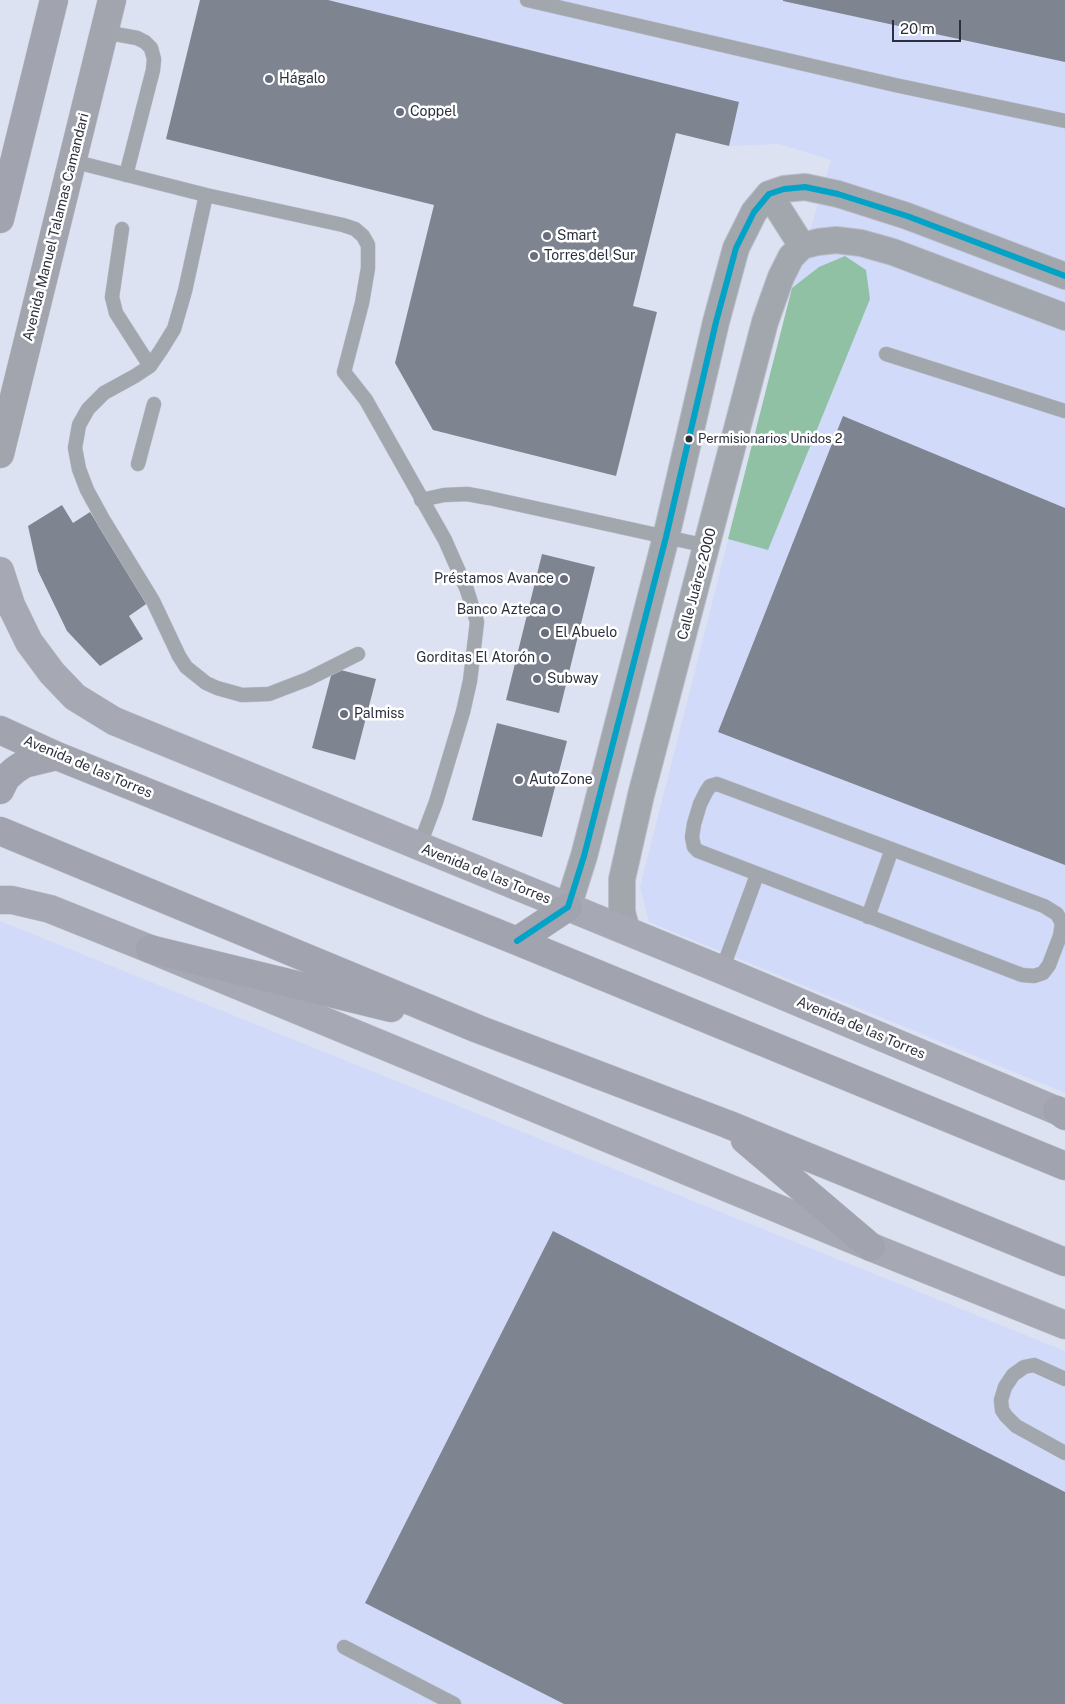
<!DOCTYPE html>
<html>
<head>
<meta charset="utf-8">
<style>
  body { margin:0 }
  #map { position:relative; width:1065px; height:1704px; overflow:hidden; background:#dde2f2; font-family:"Public Sans",sans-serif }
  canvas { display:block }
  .scale { position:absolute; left:892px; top:20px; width:69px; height:22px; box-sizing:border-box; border:2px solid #2c2f3d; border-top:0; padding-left:6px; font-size:15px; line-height:18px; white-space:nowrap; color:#2c2f3d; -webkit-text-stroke:4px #fff; paint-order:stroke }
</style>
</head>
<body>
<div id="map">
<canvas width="1065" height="1704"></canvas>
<div class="scale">20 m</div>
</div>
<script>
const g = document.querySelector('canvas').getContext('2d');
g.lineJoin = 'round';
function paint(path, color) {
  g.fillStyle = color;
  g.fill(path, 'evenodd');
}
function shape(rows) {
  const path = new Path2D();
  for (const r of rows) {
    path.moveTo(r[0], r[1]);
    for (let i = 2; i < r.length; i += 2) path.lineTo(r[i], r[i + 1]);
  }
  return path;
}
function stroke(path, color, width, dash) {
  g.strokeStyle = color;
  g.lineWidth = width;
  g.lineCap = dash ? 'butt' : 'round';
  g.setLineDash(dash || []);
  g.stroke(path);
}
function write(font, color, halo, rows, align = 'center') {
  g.font = font + ' "Public Sans",sans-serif';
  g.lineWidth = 5;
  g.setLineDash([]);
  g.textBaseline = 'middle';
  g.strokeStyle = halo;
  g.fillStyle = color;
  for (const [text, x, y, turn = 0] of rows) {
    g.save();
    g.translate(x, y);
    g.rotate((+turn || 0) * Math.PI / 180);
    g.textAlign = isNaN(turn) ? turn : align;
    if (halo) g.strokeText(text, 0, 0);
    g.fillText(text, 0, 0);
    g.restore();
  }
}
const built = shape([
  [328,0,1065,0,1065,1093,649,922,640,887,789,300,831,160,779,144,729,146,739,102],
  [0,921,1065,1351,1065,1704,0,1704]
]);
const water = shape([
  [845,256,866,270,870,299,768,550,728,539,792,288,819,267]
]);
const building = shape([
  [200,0,328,0,739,102,729,146,676,133,633,306,657,312,616,476,433,430,395,363,434,205,166,139],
  [783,0,1065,0,1065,62,783,1],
  [843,416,1065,508,1065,865,718,732],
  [62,505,73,523,90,512,149,602,129,616,143,639,100,666,67,631,38,571,28,526],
  [542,554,595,567,559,713,506,700],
  [333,668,376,679,355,760,312,748],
  [497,723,567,741,542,837,472,820],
  [553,1231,1065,1492,1065,1704,564,1704,365,1603]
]);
const lane = shape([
  [527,0,895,85,1065,121],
  [104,32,137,38,145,42,151,48,154,59,153,70,126,175],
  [72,161,206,195,343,225,355,229,363,236,368,245,368,268,362,303,344,372,366,400,445,540,467,590,477,622,470,681,463,712,436,802,419,847],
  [206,195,185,291,174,329,161,350,150,366,135,376,104,393,88,409,79,425,75,448,79,469,87,490,104,521,153,601,179,656,186,667,206,683,217,688,242,695,269,694,308,679,358,654],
  [122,229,112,297,116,313,150,366],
  [886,354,1065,411],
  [138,464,154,404],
  [421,500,444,495,467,494,489,498,707,546],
  [717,784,1044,906,1057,914,1062,923,1060,936,1049,965,1043,973,1034,976,1022,975,698,851,694,847,692,837,694,824,700,804,706,792,710,786,717,784],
  [868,917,892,849],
  [722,970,757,875],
  [1065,1379,1034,1365,1024,1367,1013,1375,1005,1387,1001,1400,1002,1410,1006,1416,1016,1426,1065,1453],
  [344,1647,454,1704]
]);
const street = shape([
  [769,194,802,246],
  [802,246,818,242,836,240,861,243,893,252,1065,317],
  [568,907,584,856,666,537,716,322,736,248,754,212,769,194,784,189,805,187,838,194,907,216,1065,276],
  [627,931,622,912,622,879,641,795,765,322,781,277,791,257,802,246]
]);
const secondary = shape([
  [0,454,112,0]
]);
const primary = shape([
  [0,571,11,605,29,642,52,673,75,697,114,721,722,970,1065,1114],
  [0,900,12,900,50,909,150,949,871,1247,1065,1325]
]);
const highway = shape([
  [0,219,54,0],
  [0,730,57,756,517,941,1065,1166],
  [0,790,6,778,15,770,24,764,57,756],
  [0,831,478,1029,727,1124,1065,1262],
  [517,941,568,907],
  [150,949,391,1008],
  [1057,1110,1065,1116],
  [745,1140,871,1247]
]);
const bus1 = shape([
  [517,941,568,907,584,856,666,537,716,322,736,248,754,212,769,194,784,189,805,187,838,194,907,216,1065,276]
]);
const markers = [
  [269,79,5,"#6a6e7c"],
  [400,112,5,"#6a6e7c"],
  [547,236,5,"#6a6e7c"],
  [534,256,5,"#6a6e7c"],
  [689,439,4.5,"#2c2f3d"],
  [564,579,5,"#6a6e7c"],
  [556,610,5,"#6a6e7c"],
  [545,633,5,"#6a6e7c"],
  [545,658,5,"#6a6e7c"],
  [537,679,5,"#6a6e7c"],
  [344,714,5,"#6a6e7c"],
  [519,780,5,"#6a6e7c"]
];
const busNames = [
  ["Permisionarios Unidos 2",698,439]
];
const poiNames = [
  ["Hágalo",279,79],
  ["Coppel",410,112],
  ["Smart",557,236],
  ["Torres del Sur",544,256],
  ["Préstamos Avance",554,579,"right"],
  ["Banco Azteca",546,610,"right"],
  ["El Abuelo",555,633],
  ["Gorditas El Atorón",535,658,"right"],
  ["Subway",547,679],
  ["Palmiss",354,714],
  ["AutoZone",529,780]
];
const streetNames = [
  ["Avenida Manuel Talamas Camandari",56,227,-76],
  ["Calle Juárez 2000",697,584,-75],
  ["Avenida de las Torres",88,767,23],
  ["Avenida de las Torres",486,874,22],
  ["Avenida de las Torres",861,1028,23]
];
paint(built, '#d1daf9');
paint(water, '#90c1a4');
paint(building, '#7e8490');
stroke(lane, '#bbbfcc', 15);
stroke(street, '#bbbfcc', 28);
stroke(secondary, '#bbbfcc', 29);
stroke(primary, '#bbbfcc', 29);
stroke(highway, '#bbbfcc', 29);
stroke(lane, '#a2a6ad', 14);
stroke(street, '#a2a6ad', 26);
stroke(secondary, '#a2a5ae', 28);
stroke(primary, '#a6a8b3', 28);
stroke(highway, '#a1a3ae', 28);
stroke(bus1, '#02a3c7', 6);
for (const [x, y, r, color] of markers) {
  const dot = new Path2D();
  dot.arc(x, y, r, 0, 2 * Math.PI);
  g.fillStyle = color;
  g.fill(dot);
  stroke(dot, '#fff', 2);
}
write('13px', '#2c2f3d', '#fff', busNames, 'left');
write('14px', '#2c2f3d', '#fff', poiNames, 'left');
write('14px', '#2c2f3d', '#fff', streetNames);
</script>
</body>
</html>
